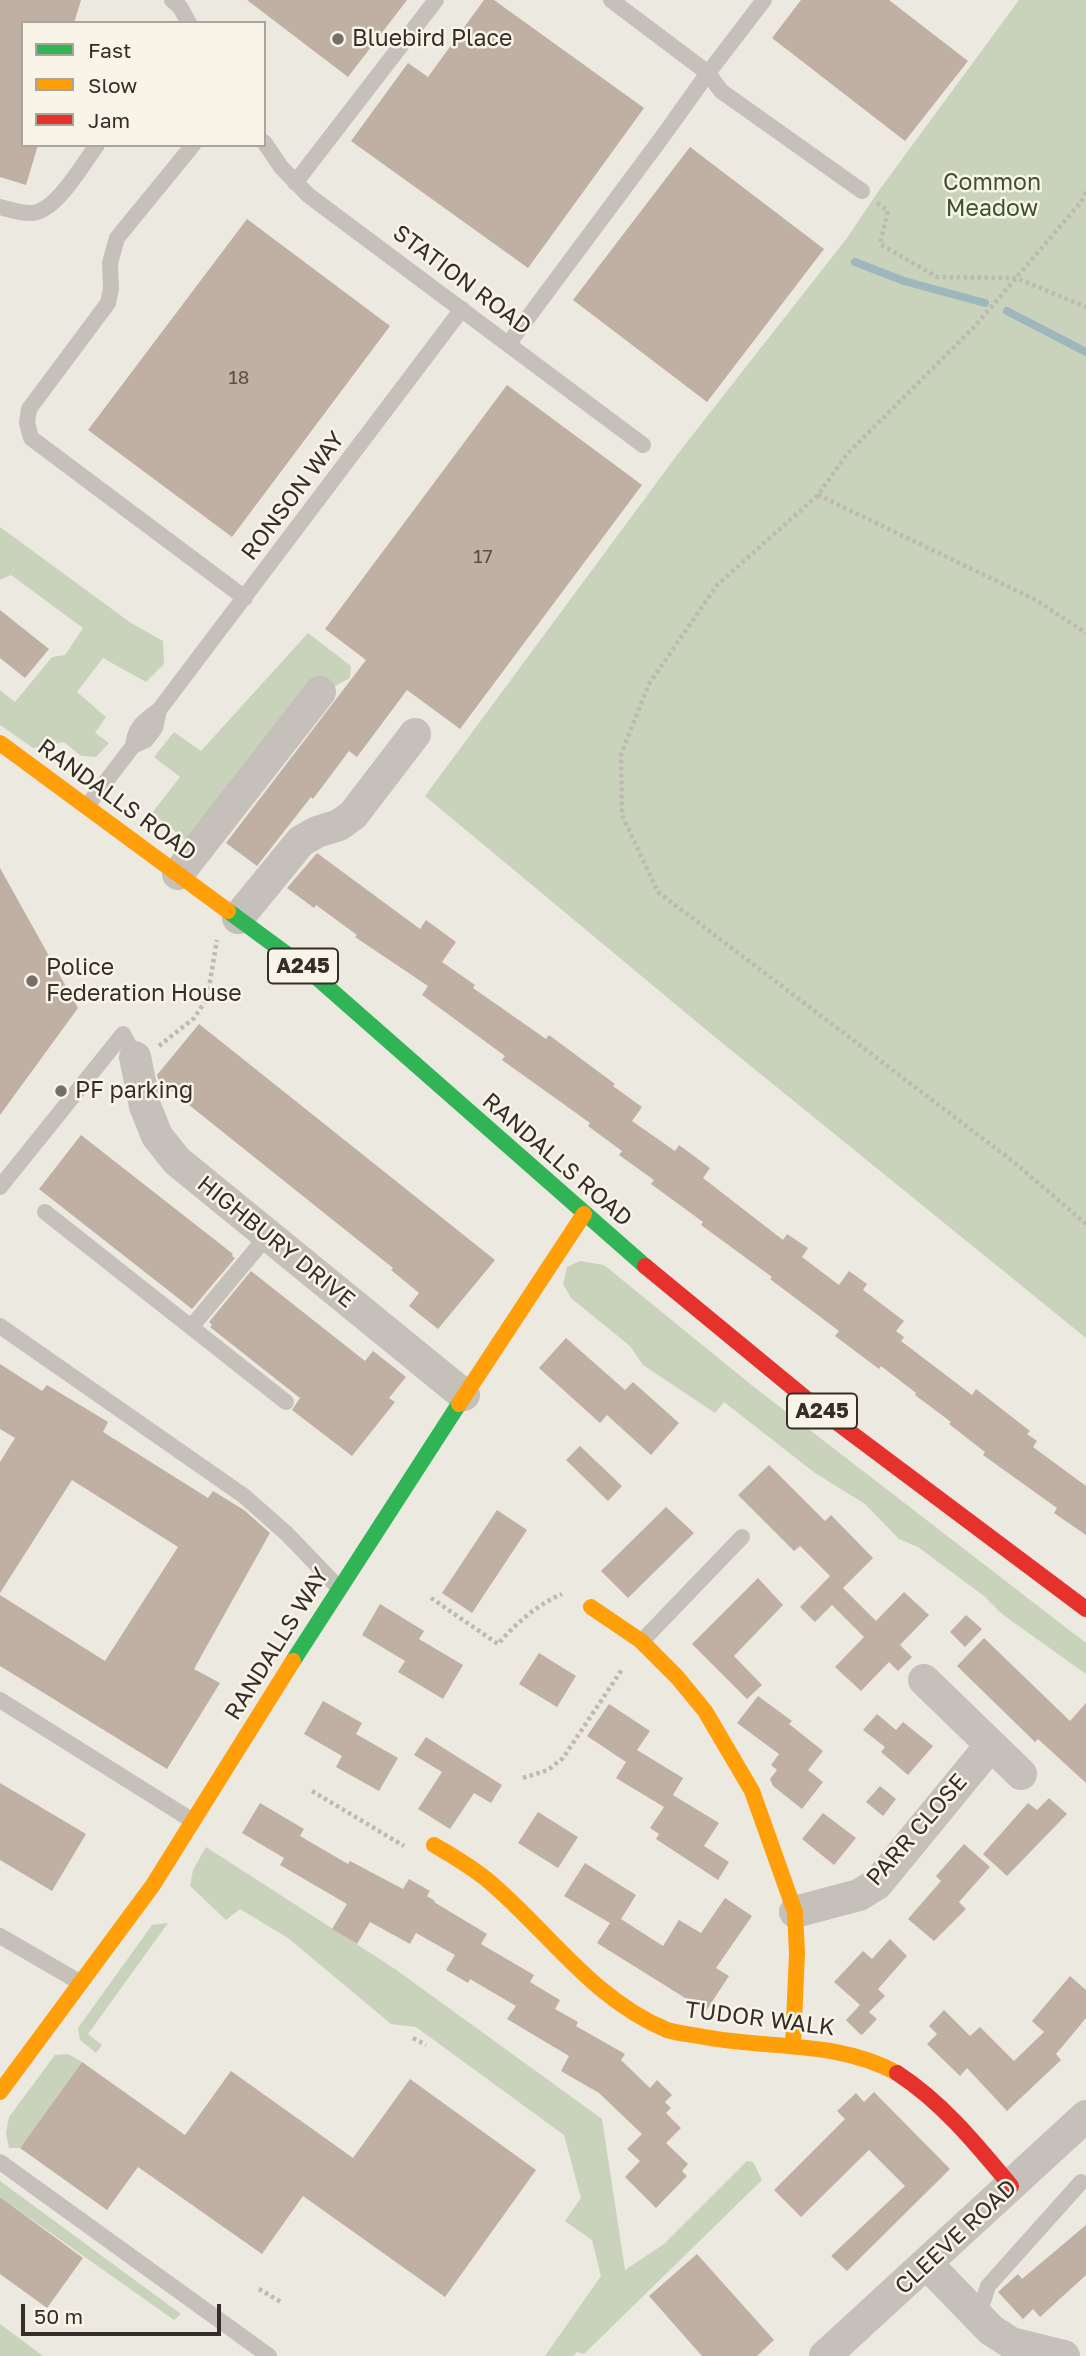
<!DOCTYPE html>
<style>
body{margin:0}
#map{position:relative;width:1086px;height:2356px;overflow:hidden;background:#ece9e1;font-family:"Golos Text",sans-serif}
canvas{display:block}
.legend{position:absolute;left:21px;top:21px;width:245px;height:126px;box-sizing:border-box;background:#f8f4e8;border:2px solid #aaa59b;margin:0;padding:9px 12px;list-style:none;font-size:21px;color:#352e28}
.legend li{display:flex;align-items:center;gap:14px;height:35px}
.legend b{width:35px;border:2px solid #aaa59b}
.scale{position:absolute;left:21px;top:2304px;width:200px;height:32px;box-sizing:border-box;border:4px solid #352e28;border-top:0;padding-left:9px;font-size:21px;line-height:24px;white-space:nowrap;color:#352e28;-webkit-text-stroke:5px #f8f4e8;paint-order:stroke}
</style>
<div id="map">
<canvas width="1086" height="2356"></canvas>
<ul class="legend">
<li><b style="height:9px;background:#30b455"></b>Fast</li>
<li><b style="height:9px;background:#ff9f0a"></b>Slow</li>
<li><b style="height:9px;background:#e5322d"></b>Jam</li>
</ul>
<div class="scale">50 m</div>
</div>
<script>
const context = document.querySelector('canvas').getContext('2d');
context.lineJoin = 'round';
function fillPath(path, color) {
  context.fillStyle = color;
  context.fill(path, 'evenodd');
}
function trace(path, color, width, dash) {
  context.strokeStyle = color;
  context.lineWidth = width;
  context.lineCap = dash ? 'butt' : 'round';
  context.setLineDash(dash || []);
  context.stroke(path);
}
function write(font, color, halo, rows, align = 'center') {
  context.font = font + ' "Golos Text",sans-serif';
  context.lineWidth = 5;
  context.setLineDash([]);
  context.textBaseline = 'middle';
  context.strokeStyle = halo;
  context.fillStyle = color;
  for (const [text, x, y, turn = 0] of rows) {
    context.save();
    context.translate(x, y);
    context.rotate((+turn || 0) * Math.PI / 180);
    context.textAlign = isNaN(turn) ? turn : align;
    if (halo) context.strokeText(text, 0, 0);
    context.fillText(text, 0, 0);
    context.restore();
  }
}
const green = new Path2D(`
 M1019 0H1086V1338L710 1033 425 796 680 451 847 238 880 189Z
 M0 527 131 623 163 641 164 664 146 682 103 658 77 692 106 717 95 733 109 743 96 757 81 756 64 742 33 748 0 725V690L15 702 52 657 65 655 83 628 11 575 0 580Z
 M308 633 351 666 350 678 333 687 186 840 152 813 180 777 154 757 174 732 201 751Z
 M580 1261 604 1265 754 1387 1086 1643V1674L1002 1614 984 1596 918 1547 899 1539 865 1504 815 1473 724 1402 715 1413 643 1365 630 1346 571 1298 563 1284 567 1267Z
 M206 1847 395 1969 602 2119 625 2270 664 2244 747 2161 753 2162 762 2180 584 2354 577 2352 573 2356H545L601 2276 592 2240 565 2221 581 2198 564 2135 416 2027 391 2024 288 1938 240 1909 226 1920 190 1886 193 1870Z
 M168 1923 88 2034 102 2045 96 2053 80 2040 78 2028 152 1925Z
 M68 2054 82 2062 20 2148H9L6 2133 9 2117 55 2055Z
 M0 2181 181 2314 174 2320 0 2197Z
 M0 2324 43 2356H0Z`);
const stream = new Path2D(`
 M855 262 904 281 985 303
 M1007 311 1086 352`);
const building = new Path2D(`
 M0 0H81L74 23H23V145H38L26 185 0 177Z
 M247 0H407L348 77Z
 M484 0H494L644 108 528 268 351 141 408 63 428 77Z
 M801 0H889L968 61 905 141 772 38Z
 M690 147 824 249 707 402 573 300Z
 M247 219 390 326 232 537 88 430Z
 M507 385 642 485 460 729 407 690 357 757 349 751 313 799 311 797 257 866 226 843 366 660 325 629Z
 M0 610 49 649 25 678 0 658Z
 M317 853 420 929 426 920 456 942 442 962 475 985 473 988 546 1039 549 1035 615 1084 613 1086 642 1107 632 1121 675 1151 679 1145 710 1168 703 1178 783 1240 787 1234 808 1248 802 1257 839 1285 849 1271 867 1284 863 1290 904 1321 896 1331 904 1337 901 1341 972 1395 976 1389 1030 1431 1027 1434 1037 1441 1033 1447 1086 1486V1535L1054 1513 1057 1508 983 1455 985 1452 949 1424 951 1422 915 1395 916 1393 881 1366 879 1369 835 1336 839 1331 770 1279 772 1277 701 1225 703 1222 651 1184 654 1180 619 1155 622 1151 588 1126 590 1123 502 1060 505 1056 422 995 428 986 355 937 357 935 316 905 314 908 287 888Z
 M0 868 78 1008 0 1115Z
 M199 1024 495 1260 438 1329 409 1306 419 1293 391 1270 393 1268 159 1081 157 1075Z
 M81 1135 233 1254 232 1256 235 1258 192 1309 39 1189Z
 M251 1271 365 1361 373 1351 406 1377 389 1398 395 1402 352 1456 292 1410 300 1398 210 1327 212 1325 209 1322Z
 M566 1338 625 1390 633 1382 679 1423 651 1455 607 1415 600 1423 539 1368Z
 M0 1364 42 1391 47 1385 108 1422 103 1432 208 1498 213 1491 244 1510 270 1533 194 1669 220 1683 167 1769 0 1666V1595L105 1661 178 1547 72 1480 0 1593V1462L15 1438 0 1429Z
 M580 1446 622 1486 608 1501 566 1460Z
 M769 1465 825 1521 831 1515 873 1558 843 1588 876 1621 904 1592 929 1615 900 1645 912 1657 898 1671 889 1662 861 1691 835 1667 864 1637 832 1605 815 1622 800 1607 830 1576 800 1546 794 1551 738 1495Z
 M666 1507 694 1533 628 1598 601 1571Z
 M497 1510 527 1530 472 1613 442 1593Z
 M758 1578 783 1605 734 1656 762 1685 747 1699 692 1644Z
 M380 1604 424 1631 419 1639 463 1665 443 1699 398 1672 405 1661 362 1635Z
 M966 1615 982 1629 965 1647 950 1632Z
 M984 1638 1070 1721 1086 1703V1783L1038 1739 1035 1742 957 1666Z
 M539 1653 576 1676 557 1707 519 1684Z
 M758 1696 792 1721 789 1724 823 1751 808 1770 823 1782 802 1809 773 1786 770 1779 777 1770 771 1765 779 1754 737 1723Z
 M323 1701 362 1723 356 1734 398 1758 379 1791 336 1767 342 1756 304 1734Z
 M609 1704 650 1731 637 1750 683 1778 673 1795 719 1823 704 1846 729 1862 718 1880 656 1839 659 1834 650 1828 664 1807 616 1778 626 1762 587 1736Z
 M877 1714 896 1730 903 1722 933 1746 908 1775 881 1752 885 1747 863 1730Z
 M426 1737 502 1785 491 1803 474 1793 450 1829 418 1809 442 1772 414 1755Z
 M0 1783 86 1834 52 1891 0 1860Z
 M880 1786 896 1799 883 1816 866 1802Z
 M1049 1798 1067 1814 1007 1876 983 1854 1028 1803 1037 1810Z
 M260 1803 304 1829 300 1836 348 1864 350 1861 403 1889 409 1879 430 1891 427 1896 435 1901 434 1902 487 1934 481 1944 534 1975 530 1982 560 2000 555 2009 578 2022 576 2026 625 2054 621 2060 650 2088 657 2080 672 2095 665 2102 671 2108 666 2113 681 2128 666 2143 688 2164 682 2171 687 2176 656 2208 625 2177 640 2161 627 2149 642 2134 599 2093 561 2071 569 2056 507 2019 516 2006 470 1979 468 1983 446 1970 455 1955 416 1933 410 1944 370 1922 357 1944 332 1929 347 1904 280 1865 284 1858 242 1833Z
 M538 1812 578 1837 558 1868 518 1843Z
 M823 1813 856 1838 834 1865 802 1839Z
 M964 1844 990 1867 959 1902 966 1909 934 1941 908 1919 941 1881 936 1876Z
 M585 1863 636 1895 621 1919 663 1946 679 1920 701 1933 725 1898 752 1916 716 1968 729 1976 706 2011 597 1943 610 1923 564 1896Z
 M890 1939 907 1956 878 1989 885 1996 869 2012 877 2019 862 2035 860 2034 846 2020 860 2005 834 1982 863 1951 872 1959Z
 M1070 1976 1086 1990V2018L1056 2054 1061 2060 1007 2111 967 2068 960 2076 927 2044 937 2034 929 2026 944 2010 970 2036 980 2027 1014 2061 1044 2032 1032 2021Z
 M82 2062 185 2135 231 2071 353 2158 410 2079 536 2170 445 2297 303 2196 262 2254 138 2167 107 2210 20 2148Z
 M874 2092 950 2169 847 2271 831 2256 905 2186 869 2150 801 2217 774 2190 845 2119 837 2111 856 2093 864 2102Z
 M0 2197 83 2258 47 2308 0 2274Z
 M1086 2225V2275L1040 2317 1033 2309 1023 2319 998 2292 1018 2274 1022 2279Z
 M697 2254 774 2340 757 2356H702L649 2296Z`);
const path = new Path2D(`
 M1086 192 1081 202 974 327 847 454 818 495 717 585 649 684 621 754 622 815 658 892 1015 1163 1086 1224
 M877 203 888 211 880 244 937 277 1016 278 1086 307
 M818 495 1036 600 1086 633
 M159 1046 194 1018 207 999 217 940
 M431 1598 498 1644C515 1624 538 1604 562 1594
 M523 1778 548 1770 563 1758 623 1668
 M312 1791 404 1846
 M413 2038 426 2045
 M259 2289 281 2302`);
const lane = new Path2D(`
 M172 0 180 7 189 23
 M611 0 708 73 721 91 862 191
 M264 142 281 167 308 195 643 445
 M193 145 117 238 110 263 111 289 108 303 29 409 27 423 31 438 245 598
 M295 183 436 0
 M0 207C11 210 22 214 33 213 57 210 83 164 97 145
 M509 343 663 136 708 73 764 0
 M133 746C135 726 144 721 159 710L462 309
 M87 806 133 746 146 740 155 728 159 710
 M0 1187 123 1034 135 1057
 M45 1212 286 1402
 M0 1326 244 1496 287 1534 339 1588
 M192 1326 268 1235
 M642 1641 742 1537
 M0 1700 193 1821
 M0 1936 81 1983
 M0 2162 269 2356
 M978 2317 988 2286 1081 2182`);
const street = new Path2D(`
 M178 874 320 692
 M238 918 301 841 317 832 339 825 353 815 415 734
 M135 1057 145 1106 157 1136 177 1161 464 1395
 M924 1680 1021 1774
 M795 1912 859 1895 877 1884 990 1746
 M927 2264 991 2330 1011 2343 1064 2356
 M825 2356 1086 2116`);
const fast = new Path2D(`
 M228 911 307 969 645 1266
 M293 1661 459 1404`);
const slow = new Path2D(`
 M0 743 228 911
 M459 1404 584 1214
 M591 1607 641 1641 677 1677 705 1711 752 1791 795 1912 797 1953 793 2045
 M434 1845C454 1857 474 1868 492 1884 549 1933 594 2000 667 2030 677 2033 688 2034 699 2036 766 2050 835 2039 897 2073
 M0 2092 153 1885 293 1661`);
const jam = new Path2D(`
 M645 1266 815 1406 1086 1609
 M897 2073C943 2103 976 2144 1011 2186`);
const markers = [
 [338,39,7,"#756f69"],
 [32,981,7,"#756f69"],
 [61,1091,7,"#756f69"]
];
const numberNames = [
 ["18",239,378],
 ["17",483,557]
];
const shields = [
 [303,966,70],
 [822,1411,70]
];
const shieldNames = [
 ["A245",303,966],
 ["A245",822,1411]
];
const poiNames = [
 ["Bluebird Place",352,39],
 ["Police",46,968],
 ["Federation House",46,994],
 ["PF parking",75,1091]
];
const parkNames = [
 ["Common",992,183],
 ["Meadow",992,209]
];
const streetNames = [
 ["STATION ROAD",462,280,37],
 ["RONSON WAY",293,496,-53],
 ["RANDALLS ROAD",117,800,36],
 ["RANDALLS ROAD",557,1160,41],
 ["HIGHBURY DRIVE",276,1242,39],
 ["RANDALLS WAY",277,1644,-58],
 ["PARR CLOSE",917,1830,-49],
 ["TUDOR WALK",760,2019,7],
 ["CLEEVE ROAD",956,2237,-43]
];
fillPath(green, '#c9d2bb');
trace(stream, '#9eb7bc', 8);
fillPath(building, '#bfb0a3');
trace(path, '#beb9b2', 4.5, [3.5, 3.5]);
trace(lane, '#c5c0b9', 16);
trace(street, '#c5c0b9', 32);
trace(fast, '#30b455', 16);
trace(slow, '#ff9f0a', 16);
trace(jam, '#e5322d', 16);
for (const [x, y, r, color] of markers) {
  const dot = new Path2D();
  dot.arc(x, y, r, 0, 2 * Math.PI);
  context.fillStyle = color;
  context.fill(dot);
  trace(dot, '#f8f4e8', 2.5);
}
write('19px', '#584e47', null, numberNames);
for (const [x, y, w] of shields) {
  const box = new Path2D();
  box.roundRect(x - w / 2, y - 17.5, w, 35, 5);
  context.fillStyle = '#f8f4e8';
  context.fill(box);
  trace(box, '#352e28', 2);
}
write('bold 21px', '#352e28', null, shieldNames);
write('23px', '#352e28', '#f8f4e8', poiNames, 'left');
write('23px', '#3e522d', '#f8f4e8', parkNames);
write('23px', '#352e28', '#f8f4e8', streetNames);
</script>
